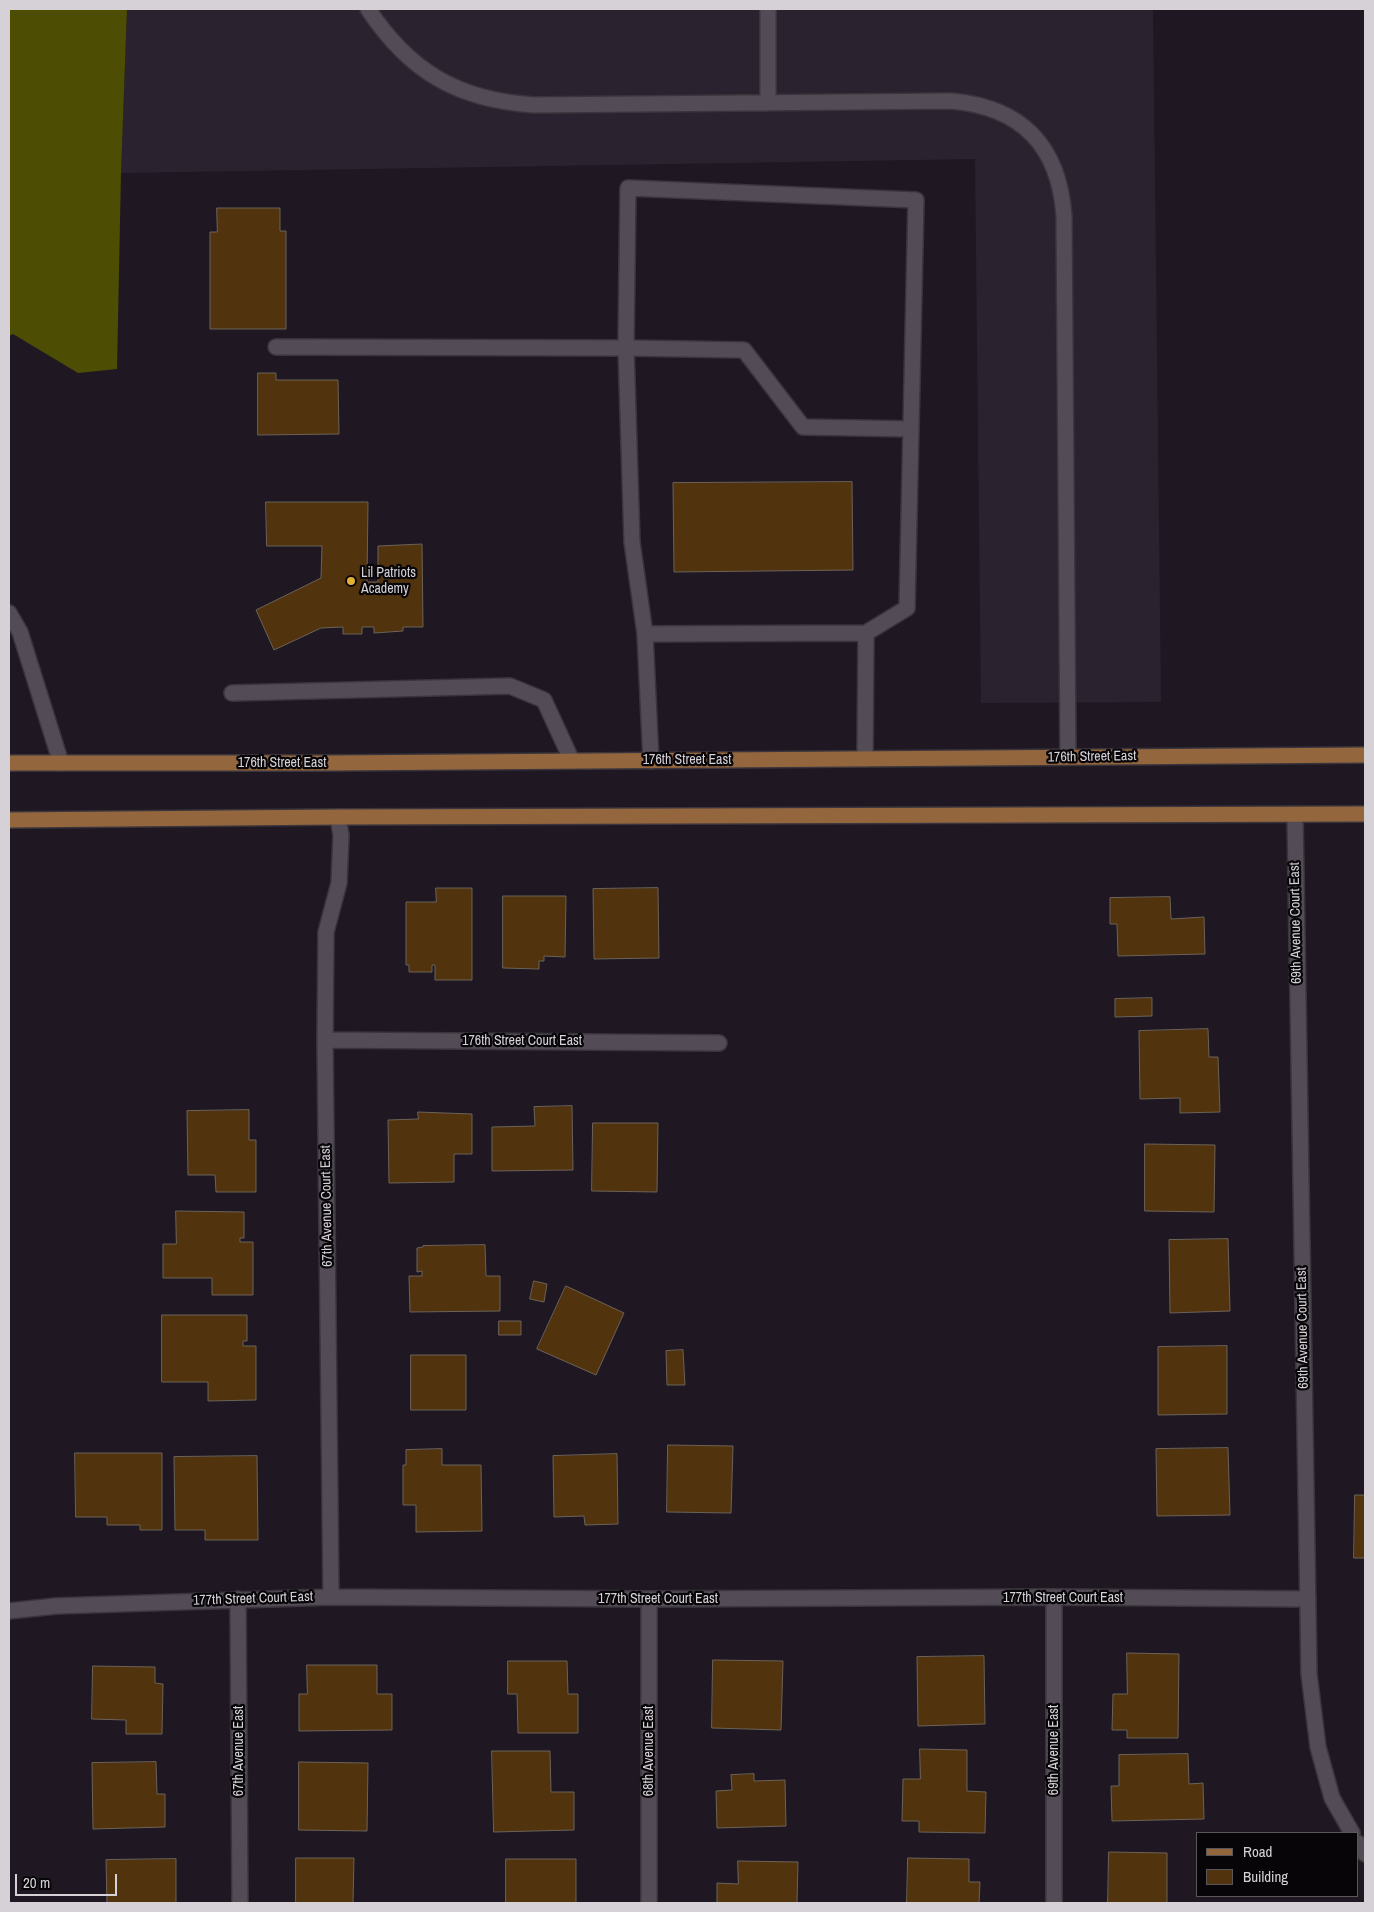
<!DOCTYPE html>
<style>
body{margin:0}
#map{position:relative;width:1374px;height:1912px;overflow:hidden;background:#1f1822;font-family:"Archivo Narrow",sans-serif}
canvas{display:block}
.frame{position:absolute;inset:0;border:10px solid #d5d1d7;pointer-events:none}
.legend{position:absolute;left:1196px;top:1832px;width:162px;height:65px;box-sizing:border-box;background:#070508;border:1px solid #59575b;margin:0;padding:6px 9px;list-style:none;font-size:15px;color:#d5d1d7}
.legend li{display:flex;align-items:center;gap:10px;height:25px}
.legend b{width:25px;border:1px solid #59575b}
.scale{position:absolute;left:15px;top:1874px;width:102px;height:22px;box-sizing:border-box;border:2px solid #d5d1d7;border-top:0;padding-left:6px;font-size:15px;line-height:18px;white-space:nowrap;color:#d5d1d7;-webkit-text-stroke:4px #070508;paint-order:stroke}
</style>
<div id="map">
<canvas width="1374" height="1912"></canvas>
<div class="frame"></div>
<ul class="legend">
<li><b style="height:6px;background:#94663d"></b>Road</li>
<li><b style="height:14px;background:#51340e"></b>Building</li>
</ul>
<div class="scale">20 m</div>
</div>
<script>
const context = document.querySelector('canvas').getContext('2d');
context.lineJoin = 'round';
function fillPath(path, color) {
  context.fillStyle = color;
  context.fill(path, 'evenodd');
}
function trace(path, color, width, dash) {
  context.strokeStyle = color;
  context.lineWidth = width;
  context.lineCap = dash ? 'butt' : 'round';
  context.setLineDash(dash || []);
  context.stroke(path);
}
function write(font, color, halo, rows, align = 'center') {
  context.font = font + ' "Archivo Narrow",sans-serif';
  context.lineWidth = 4.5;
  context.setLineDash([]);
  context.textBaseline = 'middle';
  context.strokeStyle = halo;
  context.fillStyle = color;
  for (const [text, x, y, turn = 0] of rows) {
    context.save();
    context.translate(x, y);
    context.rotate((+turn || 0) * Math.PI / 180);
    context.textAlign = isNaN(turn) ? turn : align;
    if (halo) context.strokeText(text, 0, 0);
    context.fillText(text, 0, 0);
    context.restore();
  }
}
const built = new Path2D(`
 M127 9H1153L1161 702 981 703 975 159 121 173Z`);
const forest = new Path2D(`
 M9 9H127L121 173 117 369 78 373 13 334 9 336Z`);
const building = new Path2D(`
 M217 208H280V231H286V329H210V232H217Z
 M258 373H276V380H338L339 434 258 435Z
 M852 482 853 570 674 572 673 483Z
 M266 502H368L367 582H378V546L422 544 423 627H403V631L374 633V627H362V634H343V627L321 628 274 650 256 610 321 578 322 546H267Z
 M436 888H472V980H435V965H432V972H409V965H406V902H436Z
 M658 888 659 958 594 959 593 889Z
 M503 896H566L565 957 544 956V961H539V969L503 968Z
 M1170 897 1171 919 1204 917 1205 954 1118 956 1117 924H1110V898Z
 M1152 998V1016L1115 1017V999Z
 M1208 1029 1209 1057H1218L1220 1112 1180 1113V1098L1140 1099 1139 1031Z
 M572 1106 573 1170 492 1171V1127L535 1126 534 1107Z
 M249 1110V1140H256V1192H216L215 1175H188L187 1111Z
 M418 1112 472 1114V1154H454V1182L389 1183 388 1120 418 1119Z
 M593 1123H658L657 1192 592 1191Z
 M1145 1144 1215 1145 1214 1212 1145 1211Z
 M176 1211 244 1212V1238H240V1242H253V1295H212V1278H163V1244H176Z
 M1228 1239 1230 1311 1170 1313 1169 1240Z
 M485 1245 486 1276H500V1311L410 1312 409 1276H422V1271L417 1272V1248L423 1247V1246Z
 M534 1281 547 1284 544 1302 530 1299Z
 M566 1286 624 1313 596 1375 537 1349Z
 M162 1315H247V1341H243V1346H256V1400L208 1401V1382H162Z
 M499 1321H521V1335H499Z
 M1227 1346V1414L1158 1415V1347Z
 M683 1350 685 1385H667L666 1351Z
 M411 1355H466V1410H411Z
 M668 1445 733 1446 731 1513 667 1512Z
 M1228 1448 1230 1515 1157 1516 1156 1449Z
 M442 1449V1465H481L482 1531 416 1532V1505H403V1465H406V1450Z
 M75 1453H162V1530H140V1525H107V1517H76Z
 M617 1454 618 1524 585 1525 584 1516 554 1517 553 1456Z
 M257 1456 258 1540H205V1530H175L174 1457Z
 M1355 1495H1365V1558H1354Z
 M1127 1653 1179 1654 1178 1738H1127V1730H1112L1113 1694H1127Z
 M984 1656 985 1724 918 1726 917 1657Z
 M713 1660 783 1661 781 1730 712 1728Z
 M508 1661H567L568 1694H578V1733H518L517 1694H508Z
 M307 1665H377V1694H392V1730L299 1731V1694H307Z
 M93 1666 155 1667V1683L163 1684 162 1734H126V1720L92 1719Z
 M920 1749 967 1750V1791L986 1792 985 1833 919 1832V1821H902L903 1779H920Z
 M492 1751H550L551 1792H574V1830L494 1832Z
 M1188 1754 1189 1784 1203 1783 1204 1819 1112 1821 1111 1786H1119V1755Z
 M156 1762 157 1794H165V1827L93 1829 92 1763Z
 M299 1762 368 1763 367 1831 299 1830Z
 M754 1774V1781L785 1780 786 1826 717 1828 716 1791 732 1790 731 1775Z
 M1109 1852 1167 1853V1903H1108Z
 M296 1858H354L353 1903H296Z
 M908 1858 969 1859V1882H980L979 1903H907Z
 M176 1859V1903H107L106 1860Z
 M506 1859H576V1903H506Z
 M738 1861 798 1862 797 1903H717V1883L738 1884Z`);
const service = new Path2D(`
 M368 9C410 72 458 100 534 105L951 101C1022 107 1059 146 1064 216L1068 757
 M768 9V103
 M276 347 626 348 632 542 645 634
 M9 613 20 632 61 763
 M866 633 907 608 916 200 628 188 626 348 744 350 803 427 911 429
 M232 693 510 686 544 700 572 761
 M651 761 645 634 866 633 865 759`);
const minor = new Path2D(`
 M1295 815 1309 1674 1318 1747 1332 1798 1352 1833
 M325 1040 719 1043
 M331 1597 325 1040 326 932 339 883 341 835 338 817
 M1054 1597V1903
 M238 1599 240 1903
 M649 1599V1903
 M9 1611 56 1606 331 1597 649 1599 1054 1597 1308 1599
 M1358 1843 1365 1854`);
const primary = new Path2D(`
 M9 763H331L1365 755
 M9 820 338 817 1365 814`);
const markers = [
 [351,581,5,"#e0b034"]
];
const poiNames = [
 ["Lil Patriots",361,573],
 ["Academy",361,589]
];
const streetNames = [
 ["176th Street East",1092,757,-1],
 ["176th Street East",687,760],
 ["176th Street East",282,763],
 ["69th Avenue Court East",1296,923,-91],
 ["176th Street Court East",522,1041],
 ["67th Avenue Court East",327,1206,-91],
 ["69th Avenue Court East",1303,1328,-91],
 ["177th Street Court East",1063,1598],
 ["177th Street Court East",253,1599,-2],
 ["177th Street Court East",658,1599],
 ["69th Avenue East",1054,1750,-90],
 ["67th Avenue East",239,1751,-90],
 ["68th Avenue East",649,1751,-90]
];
fillPath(built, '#2b222f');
fillPath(forest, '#4d4e03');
fillPath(building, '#51340e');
trace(building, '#6c6258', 1);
trace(service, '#3a353c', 18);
trace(minor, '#3a353c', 18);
trace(primary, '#3a353c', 18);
trace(service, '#534c57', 15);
trace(minor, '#534c57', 15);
trace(primary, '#94663d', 15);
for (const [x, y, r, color] of markers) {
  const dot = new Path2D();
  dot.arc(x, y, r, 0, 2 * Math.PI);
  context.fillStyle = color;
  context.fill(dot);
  trace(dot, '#070508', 2);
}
write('14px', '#d5d1d7', '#070508', poiNames, 'left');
write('14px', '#d5d1d7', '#070508', streetNames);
</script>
